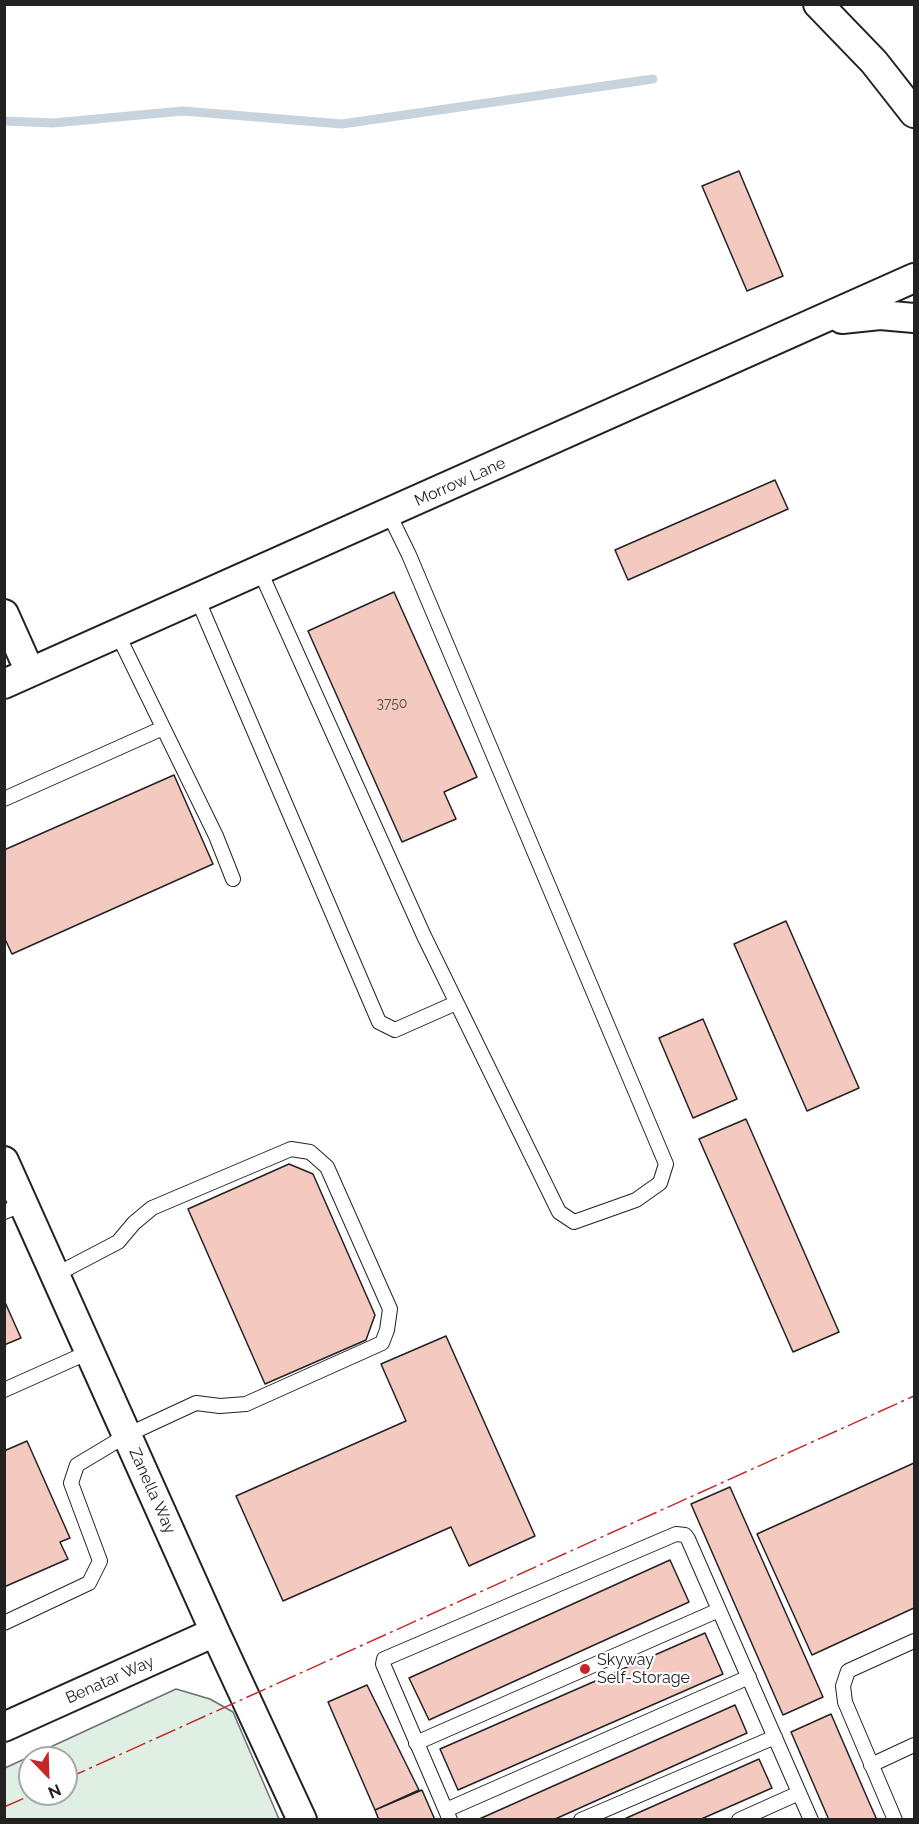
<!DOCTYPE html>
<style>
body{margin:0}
#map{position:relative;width:919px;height:1824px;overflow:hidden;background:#fff;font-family:Raleway,sans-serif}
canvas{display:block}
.frame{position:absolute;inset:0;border:6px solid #222;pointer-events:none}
.north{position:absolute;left:18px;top:1746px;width:60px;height:60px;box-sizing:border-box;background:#fff;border:2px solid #a7a7a7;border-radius:50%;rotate:157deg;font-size:16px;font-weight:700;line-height:24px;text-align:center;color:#222}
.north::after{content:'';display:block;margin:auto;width:21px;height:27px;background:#c62828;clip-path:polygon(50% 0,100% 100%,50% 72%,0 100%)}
</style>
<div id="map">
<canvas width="919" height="1824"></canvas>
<div class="frame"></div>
<div class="north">N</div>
</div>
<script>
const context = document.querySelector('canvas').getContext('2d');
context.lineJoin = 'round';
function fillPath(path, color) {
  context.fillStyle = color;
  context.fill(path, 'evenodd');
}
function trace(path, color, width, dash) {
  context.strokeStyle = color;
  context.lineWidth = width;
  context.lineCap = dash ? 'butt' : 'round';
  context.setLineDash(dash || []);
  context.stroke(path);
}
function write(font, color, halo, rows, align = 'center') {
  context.font = font + ' Raleway,sans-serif';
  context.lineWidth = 4.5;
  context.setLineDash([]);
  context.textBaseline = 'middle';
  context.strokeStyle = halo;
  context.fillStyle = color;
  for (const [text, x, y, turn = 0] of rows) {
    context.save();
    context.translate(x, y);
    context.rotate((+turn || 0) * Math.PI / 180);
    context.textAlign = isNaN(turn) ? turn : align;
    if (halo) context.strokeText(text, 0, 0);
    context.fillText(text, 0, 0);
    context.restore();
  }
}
const green = new Path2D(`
 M176 1689 210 1699 233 1712 279 1819H5V1768ZM30 1758H66V1794H30Z`);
const stream = new Path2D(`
 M4 121 53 123 183 111 342 124 653 79`);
const building = new Path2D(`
 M739 171 783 276 747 291 702 186Z
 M775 480 788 509 628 580 615 550Z
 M394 592 477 777 444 792 456 819 402 842 308 631Z
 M174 775 213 864 12 954 4 937V850Z
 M786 921 859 1088 807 1111 734 944Z
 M703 1019 737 1099 693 1118 659 1038Z
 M746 1119 839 1332 793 1352 699 1139Z
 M289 1164 313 1174 375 1315 366 1340 265 1384 188 1209Z
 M4 1300 21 1338 4 1345Z
 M446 1336 535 1536 469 1566 451 1527 283 1601 236 1496 406 1421 381 1364Z
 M27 1441 70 1538 60 1542 68 1559 4 1587V1451Z
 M914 1463V1608L812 1655 757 1534Z
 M730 1487 823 1697 783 1715 691 1504Z
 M670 1560 689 1602 429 1720 409 1678Z
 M705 1633 723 1674 458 1790 440 1749Z
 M367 1685 419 1790 375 1810 328 1702Z
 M735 1705 747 1733 553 1820H477Z
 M831 1714 869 1802 877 1820H829L791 1732Z
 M759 1759 772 1788 699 1820H622Z
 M422 1790 435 1820H379L375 1810Z`);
const lane = new Path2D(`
 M260 571 424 936 559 1212 574 1222 636 1200 660 1183 666 1164 409 555 389 514
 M197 598 379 1022 395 1030 456 1003
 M117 633 216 836 233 879
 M4 799 163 728
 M4 1212 24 1204
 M4 1390 89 1352
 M4 1623 89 1583 100 1561 71 1483 77 1465 127 1435 196 1403 220 1406 246 1404 382 1343 387 1330 390 1309 327 1167 310 1152 291 1149 152 1208 134 1223 118 1242 55 1275
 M416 1743 719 1610
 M871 1765 914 1745
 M446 1810 749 1677
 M450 1820 383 1664 384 1659 676 1534 685 1535 688 1539 811 1820
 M581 1820 775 1737
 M739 1820 799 1793
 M895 1820 845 1702 843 1686 848 1671 914 1641`);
const street = new Path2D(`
 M818 4 874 62 914 113
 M842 319 880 315 914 318
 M4 614 30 672
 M4 684 914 278
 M4 1161 215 1632 302 1820
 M4 1727 215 1632`);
const power = new Path2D(`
 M66 1779 914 1396
 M4 1807 34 1794`);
const markers = [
 [585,1669,6,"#c62828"]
];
const numberNames = [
 ["3750",392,704]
];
const streetNames = [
 ["Morrow Lane",460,482,-24],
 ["Zanella Way",152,1491,66],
 ["Benatar Way",110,1680,-24]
];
const poiNames = [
 ["Skyway",597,1660],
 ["Self-Storage",597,1678]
];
fillPath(green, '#e0efe3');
trace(green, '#6f6f6f', 1.5);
trace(stream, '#c7d3dd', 9);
fillPath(building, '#f3c9c0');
trace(building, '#222', 1.5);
trace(lane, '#222', 16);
trace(street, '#222', 32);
trace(lane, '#fff', 14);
trace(street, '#fff', 28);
trace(power, '#c62828', 1.5, [21, 4.5, 3, 4.5]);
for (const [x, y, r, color] of markers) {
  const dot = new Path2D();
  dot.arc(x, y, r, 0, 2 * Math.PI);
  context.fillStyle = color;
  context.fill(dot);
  trace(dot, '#fff', 2);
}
write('14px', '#564c4a', null, numberNames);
write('16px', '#222', '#fff', streetNames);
write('16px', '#222', '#fff', poiNames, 'left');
</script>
